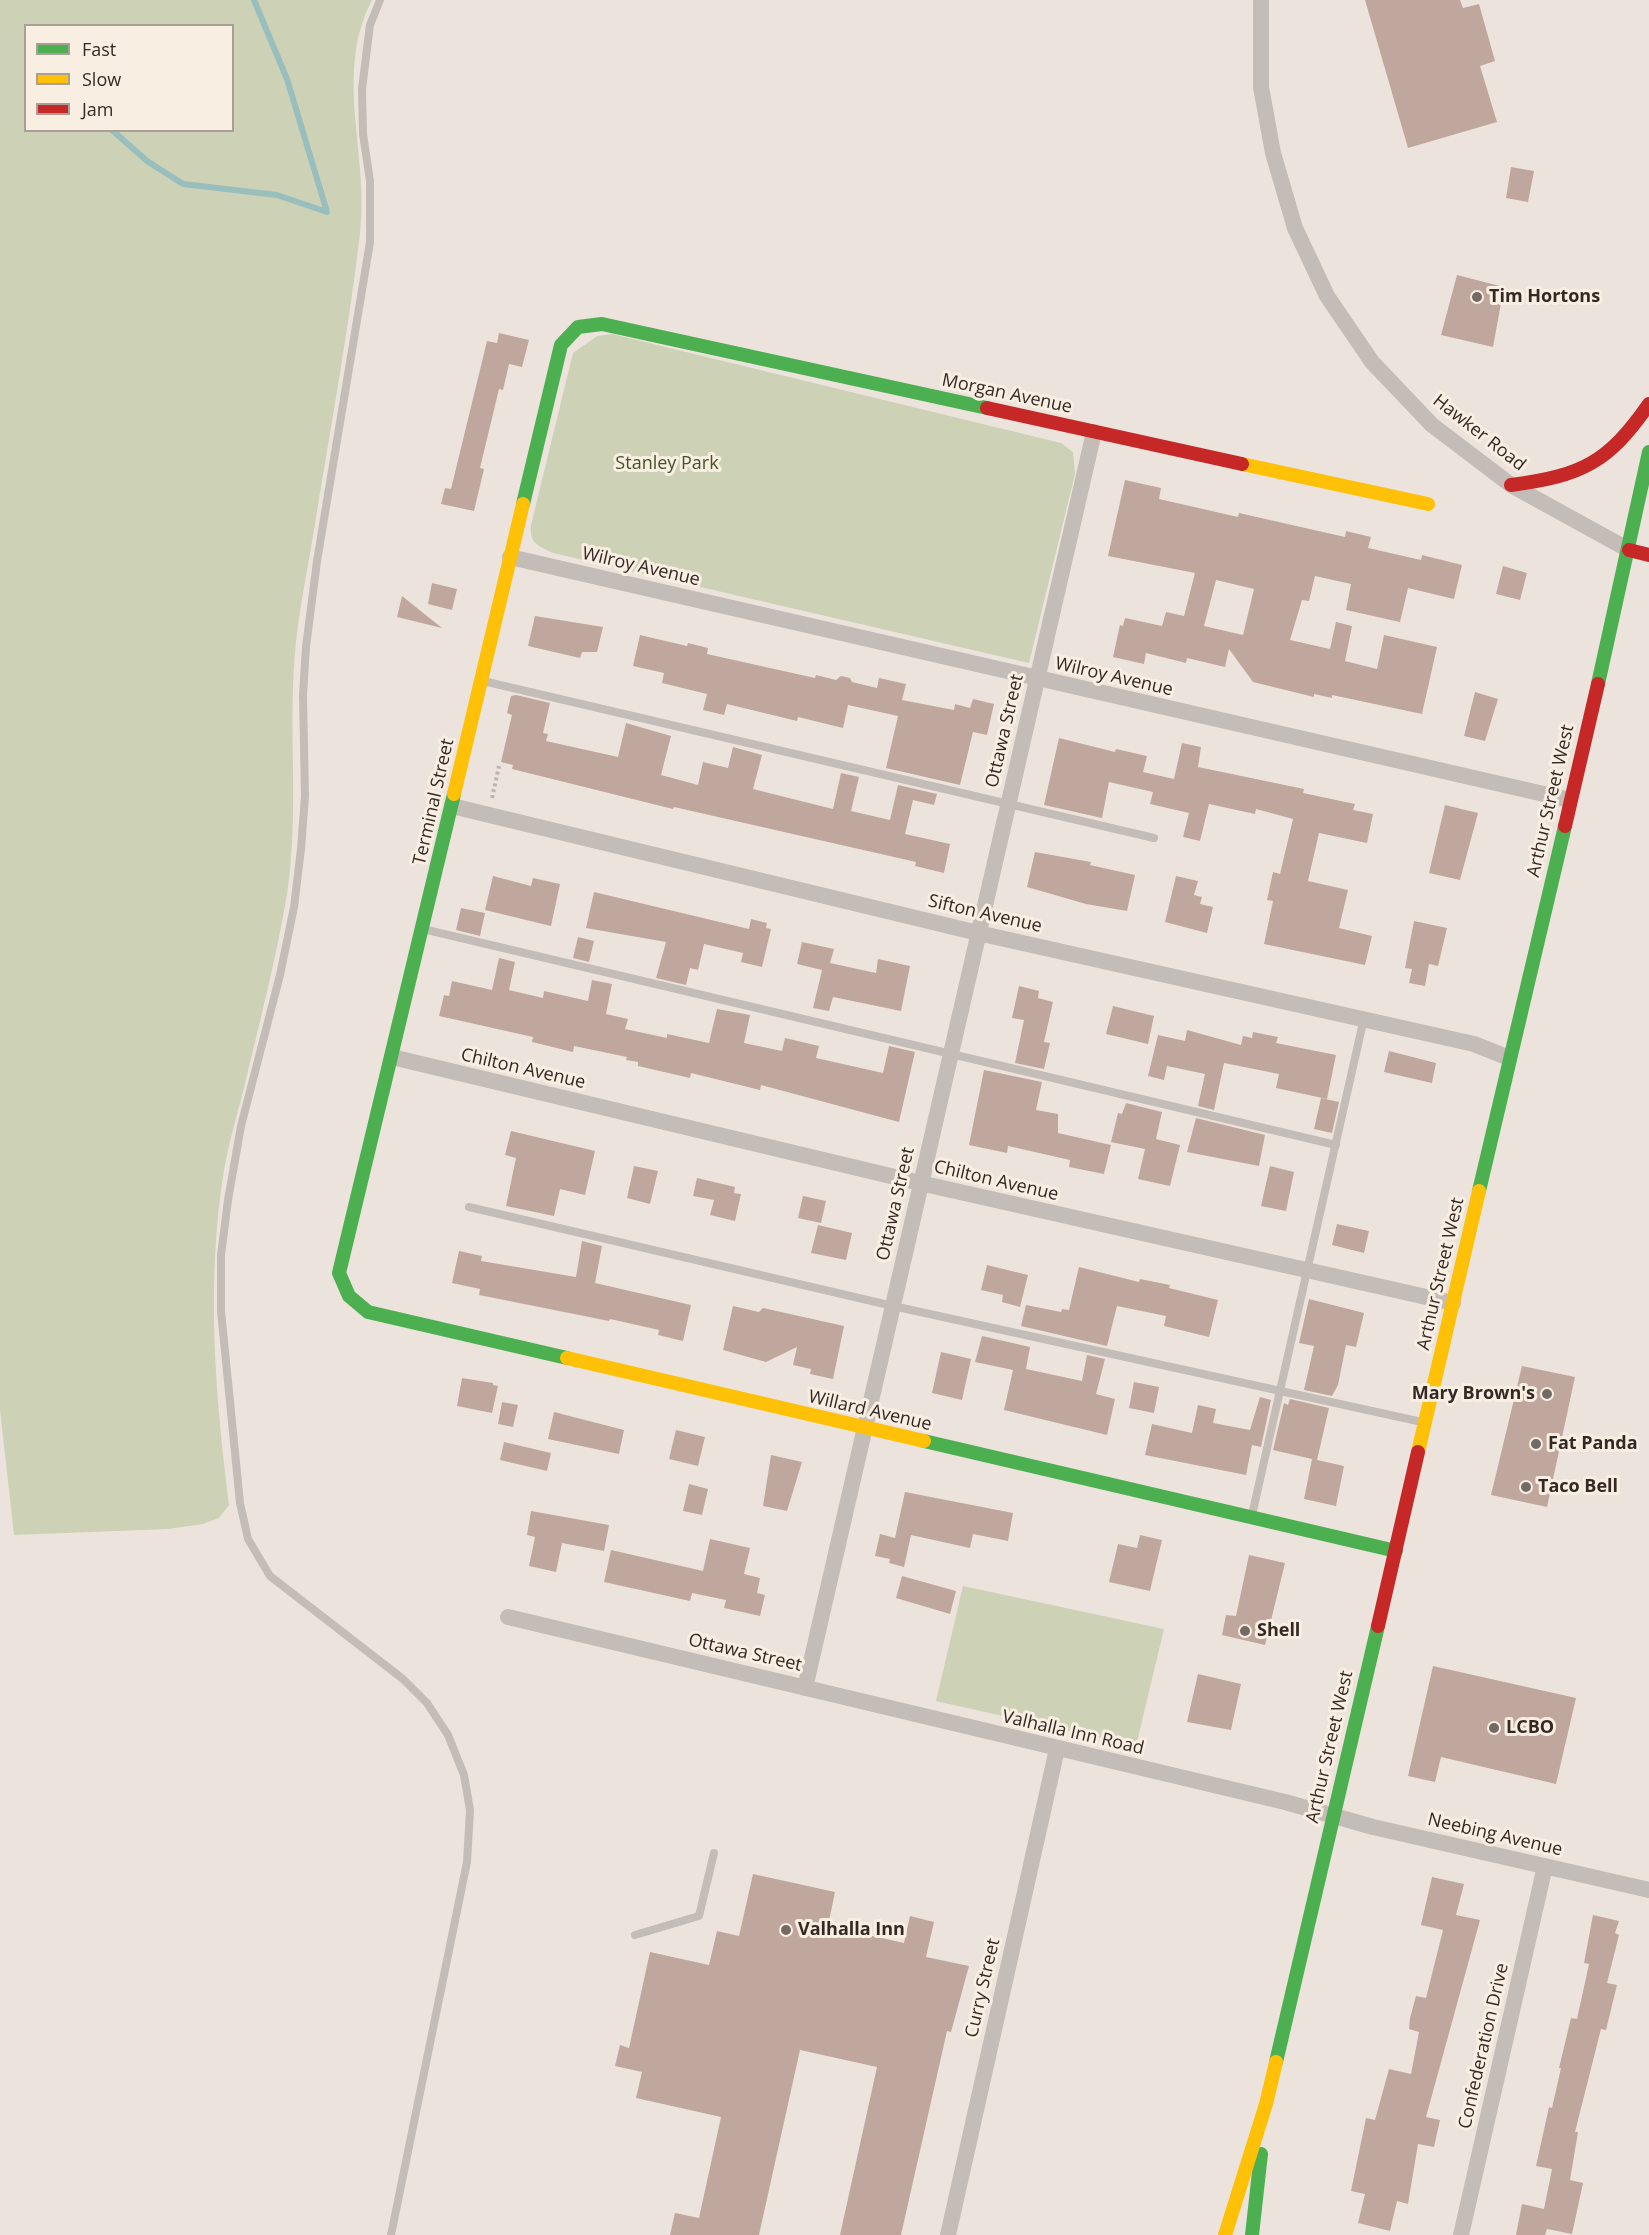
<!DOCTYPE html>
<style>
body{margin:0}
#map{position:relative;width:1649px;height:2235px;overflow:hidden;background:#ece4dc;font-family:"Open Sans",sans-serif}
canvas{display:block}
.legend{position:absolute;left:24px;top:24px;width:210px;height:108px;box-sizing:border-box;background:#f9eee2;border:2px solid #aa9f96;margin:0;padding:8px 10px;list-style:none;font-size:18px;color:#342925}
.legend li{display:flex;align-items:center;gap:12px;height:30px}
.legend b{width:30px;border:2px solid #aa9f96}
</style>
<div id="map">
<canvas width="1649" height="2235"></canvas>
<ul class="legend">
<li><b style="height:8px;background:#4caf50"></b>Fast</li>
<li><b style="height:8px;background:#ffc107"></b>Slow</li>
<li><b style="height:8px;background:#c62828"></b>Jam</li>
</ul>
</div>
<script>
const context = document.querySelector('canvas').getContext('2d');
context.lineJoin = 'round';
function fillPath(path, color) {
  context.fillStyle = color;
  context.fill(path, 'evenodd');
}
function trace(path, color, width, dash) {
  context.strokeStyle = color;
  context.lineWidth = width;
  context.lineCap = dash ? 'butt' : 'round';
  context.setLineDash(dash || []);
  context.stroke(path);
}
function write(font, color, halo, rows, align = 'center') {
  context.font = font + ' "Open Sans",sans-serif';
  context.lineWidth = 6;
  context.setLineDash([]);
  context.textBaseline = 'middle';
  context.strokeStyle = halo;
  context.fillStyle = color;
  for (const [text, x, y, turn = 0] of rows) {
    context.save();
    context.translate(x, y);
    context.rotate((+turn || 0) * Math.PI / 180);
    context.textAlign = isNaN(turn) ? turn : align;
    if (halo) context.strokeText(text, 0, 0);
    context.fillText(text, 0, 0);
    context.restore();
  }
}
const green = new Path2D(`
 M0 0H372C333 75 370 155 360 234 348 335 329 436 313 536 307 571 300 607 296 642 287 726 300 810 287 894 276 960 259 1024 244 1088 237 1115 229 1143 224 1170 206 1283 215 1393 229 1505L219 1518 203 1524 168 1529 14 1535 0 1410ZM26 26H232V130H26Z
 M612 334 1061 443 1073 452 1075 474 1029 663 553 553C538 546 529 543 531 525L573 353 597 336Z
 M963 1586 1164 1629 1136 1746 936 1701Z`);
const stream = new Path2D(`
 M254 0 287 79 327 212
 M112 130 147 161 183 184 277 195 327 212`);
const building = new Path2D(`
 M1365 0H1460L1463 8 1479 4 1495 61 1480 66 1497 122 1408 148Z
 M1511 167 1534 171 1528 202 1506 198Z
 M1457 275 1504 287 1493 347 1441 335Z
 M499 333 529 340 522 367 509 364 503 390 499 389 480 468 484 469 474 511 441 504 445 488 451 489 487 341 497 343Z
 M1125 480 1161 488 1159 499 1238 517 1239 513 1345 537 1346 531 1371 537 1368 548 1421 560 1422 555 1462 565 1454 599 1408 588 1400 622 1346 610 1351 584 1315 576 1309 601 1302 600 1290 640 1330 649 1336 622 1352 626 1345 661 1377 669 1384 635 1437 647 1422 714 1332 695V698L1314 694V697L1253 682 1229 649 1225 667 1187 658 1186 663 1146 653 1144 664 1113 657 1120 625 1123 626 1125 618 1162 626 1166 612 1184 616 1195 573 1108 556ZM1216 580 1254 589 1243 635 1204 626Z
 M1503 566 1527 573 1520 600 1496 594Z
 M432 583 457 589 452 610 428 604Z
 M402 596 442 628 397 617Z
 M535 616 603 627 597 652H582L580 658 528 646Z
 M640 635 687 646 688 643 708 648 707 654 815 678 816 675 836 680 841 676 850 678 852 682 877 688 879 678 906 684 902 700 954 710 955 704 970 708 973 699 994 704 987 735 973 732 960 785 886 768 898 716 848 705 843 728 798 717 797 721 727 704 724 715 703 710 707 694 662 683 664 673 633 666Z
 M1475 692 1498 699 1485 741 1464 736Z
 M516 695 550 703 543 733 548 734 546 741 618 757 626 723 671 736 661 775 698 785 703 762 728 768 733 747 762 755 753 789 833 809 841 773 859 777 851 811 890 820 898 785 937 794 934 805 913 800 905 834 950 844 944 873 915 866 916 862 674 807 673 809 512 769 513 765 501 762 512 715 507 713 511 696Z
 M1059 738 1115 752 1116 749 1147 756 1143 772 1174 779 1182 743 1201 747 1198 767 1304 789 1303 793 1355 804 1353 810 1373 814 1367 843 1319 833 1308 881 1348 890 1339 928 1372 936 1365 965 1264 944 1273 901 1267 900 1273 872 1280 874 1293 819 1256 809 1255 814 1209 804 1200 841 1183 837 1189 813 1150 804 1153 792 1109 782 1102 818 1044 805Z
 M1445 805 1478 813 1460 880 1429 873Z
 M1035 852 1091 862 1090 865 1135 875 1127 911 1086 904 1027 887Z
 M493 876 531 886 533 878 560 884 551 926 485 910Z
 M1176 876 1198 881 1194 895 1202 897 1200 904 1213 907 1207 933 1165 922Z
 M594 892 749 929 751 919 767 923 766 928 771 929 762 967 741 962 743 953 704 944 698 970 690 968 686 985 656 978 666 942 586 928Z
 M461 908 485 913 480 936 456 930Z
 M1414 921 1447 928 1438 966 1429 964 1425 986 1409 983 1412 969 1405 968Z
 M578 937 594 941 589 962 573 958Z
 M802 942 834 949 830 963 876 973 878 959 910 966 901 1011 833 997 829 1011 813 1008 822 970 797 964Z
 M499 958 515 962 509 990 543 998 544 991 588 1001 592 980 612 984 606 1014 628 1019 625 1029 667 1038V1034L709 1043 717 1009 750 1015 744 1043 782 1051 785 1038 819 1046 816 1058 883 1073 889 1046 915 1052 899 1122 761 1085 760 1090 691 1073 690 1078 638 1066V1062L626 1060 627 1057 574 1046 573 1052 532 1042 533 1037 439 1016 444 995 449 996 452 981 492 990Z
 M1019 986 1039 991 1038 998 1053 1002 1044 1042 1050 1043 1044 1069 1015 1063 1024 1020 1012 1018Z
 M1113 1006 1154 1016 1148 1044 1106 1034Z
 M1187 1030 1241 1045 1243 1036 1252 1038 1253 1032 1278 1037 1276 1043 1336 1055 1327 1099 1276 1088 1279 1074 1224 1063 1214 1110 1198 1106 1205 1074 1167 1066 1164 1080 1148 1076 1158 1035 1185 1041Z
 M1389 1051 1436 1063 1432 1083 1384 1072Z
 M984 1070 1042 1082 1036 1110 1058 1114V1133L1111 1145 1104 1174 1069 1167 1070 1160 1008 1146 1007 1153 969 1145Z
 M1321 1098 1339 1102 1332 1133 1314 1129Z
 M1126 1103 1162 1112 1156 1139 1180 1145 1170 1186 1138 1179 1145 1149 1111 1142 1118 1113 1122 1114Z
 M1196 1118 1265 1135 1259 1166 1187 1152Z
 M511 1131 595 1151 585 1195 560 1189 554 1216 506 1206 516 1158 505 1155Z
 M634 1166 658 1171 650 1204 627 1198Z
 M1270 1166 1294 1172 1286 1211 1261 1206Z
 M697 1178 735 1187 734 1193 741 1194 735 1221 710 1215 714 1200 693 1196Z
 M803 1196 826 1201 821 1223 798 1218Z
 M1337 1224 1369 1231 1364 1253 1332 1245Z
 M818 1225 852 1233 846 1260 811 1253Z
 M582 1241 602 1246 595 1283 691 1305 683 1341 658 1335 659 1330 610 1319 609 1321 479 1295 480 1289 452 1283 459 1251 482 1256 481 1261 576 1277Z
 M987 1265 1028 1275 1020 1307 1002 1302 1003 1295 981 1290Z
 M1079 1267 1139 1282 1140 1279 1170 1285 1169 1288 1218 1300 1209 1337 1164 1326 1166 1316 1117 1306 1107 1346 1021 1326 1026 1305 1061 1312 1062 1309 1069 1310Z
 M1309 1299 1364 1313 1356 1347 1346 1345 1338 1385 1332 1396 1304 1390 1314 1346 1299 1343Z
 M733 1306 759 1312 763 1308 844 1326 833 1379 810 1374 811 1369 793 1365 797 1347 766 1362 723 1350Z
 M982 1336 1030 1347 1026 1369 1082 1381 1087 1355 1105 1359 1096 1394 1115 1399 1107 1435 1004 1410 1013 1370 975 1362Z
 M941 1352 971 1359 962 1400 932 1393Z
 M1522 1366 1575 1377 1547 1507 1491 1495Z
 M462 1378 493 1383V1385L498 1386 492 1413 457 1406Z
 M1134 1382 1159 1387 1154 1413 1129 1408Z
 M1260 1397 1271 1400 1261 1447 1252 1445 1246 1475 1145 1455 1152 1424 1192 1433 1198 1405 1216 1409 1213 1423 1250 1430Z
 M1290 1399 1329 1408 1317 1460 1344 1466 1336 1506 1304 1499 1312 1459 1273 1450 1284 1403 1288 1405Z
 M502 1402 518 1405 513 1427 498 1424Z
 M554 1412 624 1430 619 1454 548 1439Z
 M676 1430 705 1437 698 1466 669 1459Z
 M504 1442 551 1453 547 1471 500 1460Z
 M771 1455 802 1462 787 1511 763 1506Z
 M689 1484 708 1489 702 1515 683 1511Z
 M905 1492 1013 1513 1008 1541 973 1534 970 1548 911 1535 904 1567 889 1563 890 1559 875 1556 880 1534 895 1538Z
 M531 1511 609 1525 604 1551 562 1543 556 1572 529 1566 535 1537 527 1535Z
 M1140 1535 1162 1540 1150 1591 1109 1582 1118 1544 1137 1548Z
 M710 1539 750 1548 744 1574 760 1578 757 1593 765 1595 760 1616 724 1608 726 1600 692 1593 690 1601 604 1582 611 1550 703 1571Z
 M1249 1555 1285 1563 1265 1645 1222 1635 1226 1615 1236 1616Z
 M902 1576 956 1591 950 1614 896 1598Z
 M1433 1666 1576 1698 1556 1784 1441 1757 1435 1782 1408 1776Z
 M1198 1674 1241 1684 1231 1730 1187 1722Z
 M753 1874 835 1892 828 1926 904 1943 910 1916 934 1922 926 1957 969 1966 951 2032 947 2031 901 2235H840L877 2067 800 2050 759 2235H670L675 2213 699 2218 721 2117 636 2098 642 2072 615 2066 620 2045 629 2048 650 1952 709 1965 717 1931 739 1936Z
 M1432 1877 1464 1884 1456 1915 1480 1920 1426 2117 1440 2120 1434 2147 1418 2144 1408 2204 1397 2201 1390 2231 1358 2223 1365 2194 1351 2191 1366 2118 1375 2120 1389 2069 1411 2074 1419 2032 1409 2029 1410 2018 1416 1996 1426 1998 1443 1930 1421 1925Z
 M1593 1915 1619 1921 1615 1933 1619 1935 1607 1983 1617 1985 1606 2030 1601 2029 1575 2132H1578L1570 2180 1583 2183 1572 2234 1547 2229 1545 2235H1516L1522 2204 1544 2209 1552 2169 1536 2166 1549 2107 1552 2108 1561 2068H1559L1571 2018 1577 2019 1589 1964 1584 1963Z`);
const path = new Path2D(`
 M492 798 499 766`);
const lane = new Path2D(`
 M380 0 370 25 362 89 363 134 370 181V242L317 561 306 647 303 695 305 796 301 849 294 907 280 975 241 1126 228 1200 221 1255V1311L240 1503 248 1539 270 1576 403 1679 427 1703 448 1735 464 1775 470 1810 467 1862 391 2235
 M483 681 1154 838
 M423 929 1336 1145
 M469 1207 893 1306 1422 1422
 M1252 1515 1364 1018
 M635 1935 699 1916 714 1853`);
const street = new Path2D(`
 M1261 0V87L1273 153 1295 228 1327 296 1372 362 1432 425 1511 485 1629 550
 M510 557 1570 800
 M452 806 978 933 1474 1044 1509 1058
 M392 1057 920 1183 1453 1303
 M508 1617 1285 1802 1373 1827 1649 1890
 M805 1688 1094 432
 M948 2235 1057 1749
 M1461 2235 1545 1866`);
const fast = new Path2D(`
 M523 504 561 345 578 327 602 324 987 408
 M1598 684 1649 452
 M454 794 339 1273 349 1296 368 1312 567 1358
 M1479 1191 1565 826
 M924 1441 1396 1551
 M1276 2062 1378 1626
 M1252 2235 1261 2154`);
const slow = new Path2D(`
 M1242 464 1428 504
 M454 794 523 504
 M567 1358 924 1441
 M1418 1452 1479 1191
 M1225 2235 1266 2104 1276 2062`);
const jam = new Path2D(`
 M987 408 1242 464
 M1511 485C1581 476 1608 463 1649 404
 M1629 550 1649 555
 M1565 826 1598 684
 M1378 1626 1418 1452`);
const markers = [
 [1477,297,6,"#746a65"],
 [1547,1394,6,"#746a65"],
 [1536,1444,6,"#746a65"],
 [1526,1487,6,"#746a65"],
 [1245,1631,6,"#746a65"],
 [1494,1728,6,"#746a65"],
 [786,1930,6,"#746a65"]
];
const poiNames = [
 ["Tim Hortons",1489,297],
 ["Mary Brown's",1535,1394,"right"],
 ["Fat Panda",1548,1444],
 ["Taco Bell",1538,1487],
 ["Shell",1257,1631],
 ["LCBO",1506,1728],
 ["Valhalla Inn",798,1930]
];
const streetNames = [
 ["Morgan Avenue",1007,394,12],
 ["Hawker Road",1479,433,38],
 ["Wilroy Avenue",641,567,13],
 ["Wilroy Avenue",1114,677,13],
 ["Ottawa Street",1005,731,-77],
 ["Arthur Street West",1551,801,-77],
 ["Terminal Street",434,802,-77],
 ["Sifton Avenue",985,914,13],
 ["Chilton Avenue",523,1069,13],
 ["Chilton Avenue",996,1181,13],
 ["Ottawa Street",896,1204,-77],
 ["Arthur Street West",1441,1274,-77],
 ["Willard Avenue",870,1411,13],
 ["Ottawa Street",745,1653,13],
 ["Valhalla Inn Road",1073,1733,13],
 ["Arthur Street West",1330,1747,-77],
 ["Neebing Avenue",1495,1835,13],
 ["Curry Street",983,1988,-77],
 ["Confederation Drive",1484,2046,-77]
];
const parkNames = [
 ["Stanley Park",667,464]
];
fillPath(green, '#cdd1b6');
trace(stream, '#98bebd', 6);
fillPath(building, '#c0a79d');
trace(path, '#bdb4ae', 4, [3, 3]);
trace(lane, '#c4bcb6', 8);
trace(street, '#c4bcb6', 16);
trace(fast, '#4caf50', 14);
trace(slow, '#ffc107', 14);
trace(jam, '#c62828', 14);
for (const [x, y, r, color] of markers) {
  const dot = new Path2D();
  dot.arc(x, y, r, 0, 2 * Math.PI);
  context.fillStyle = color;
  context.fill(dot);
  trace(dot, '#f9eee2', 2);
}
write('bold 18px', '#342925', '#f9eee2', poiNames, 'left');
write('18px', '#342925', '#f9eee2', streetNames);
write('18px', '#435327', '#f9eee2', parkNames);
</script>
